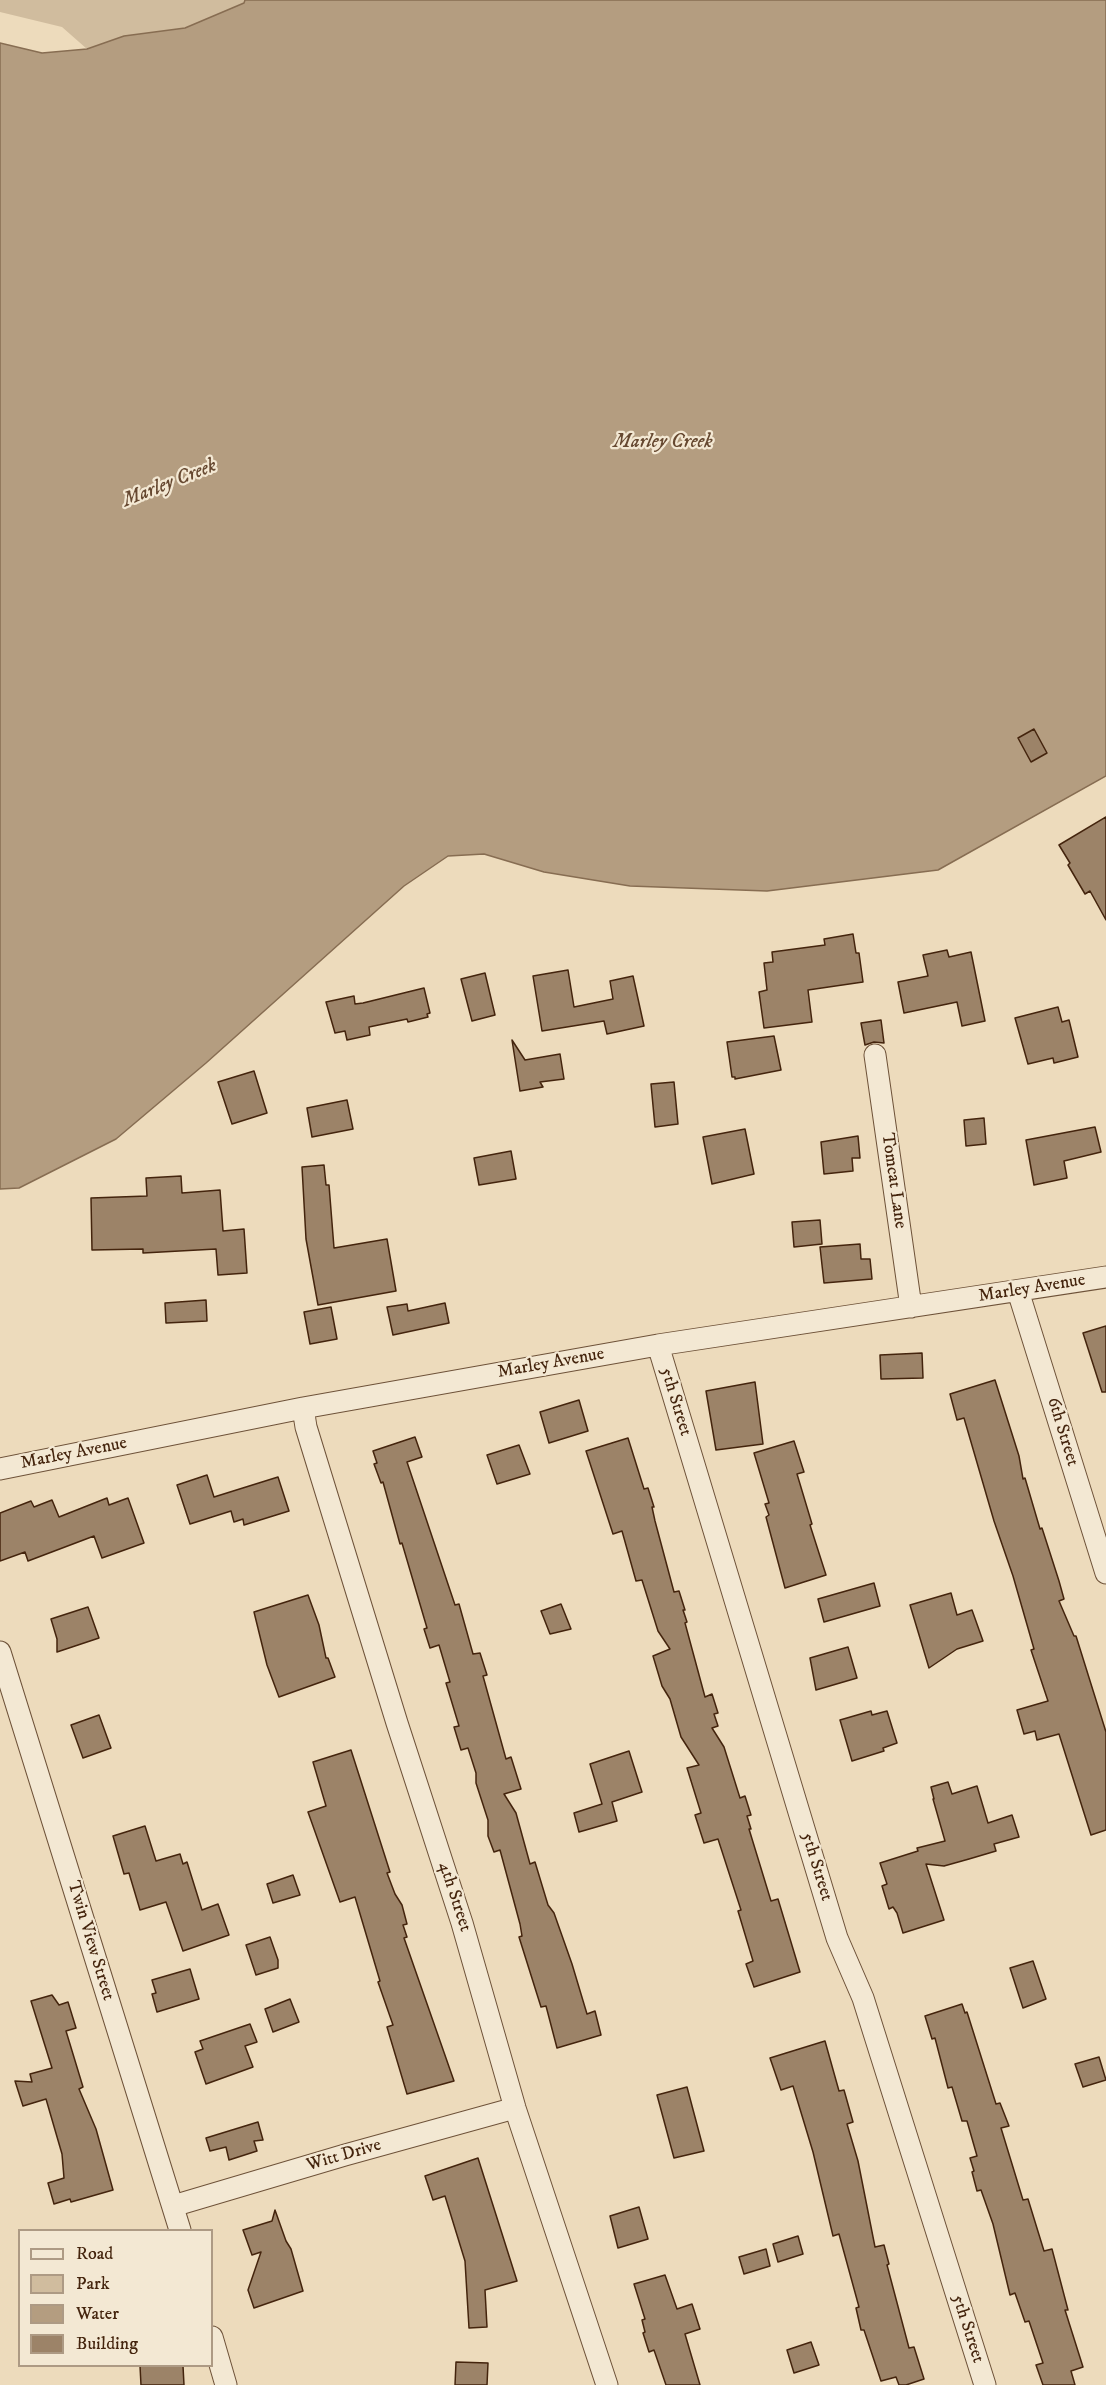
<!DOCTYPE html>
<style>
body{margin:0}
#map{position:relative;width:1106px;height:2385px;overflow:hidden;background:#eddbbc;font-family:"IM FELL DW Pica",serif}
canvas{display:block}
.legend{position:absolute;left:18px;top:2229px;width:195px;height:138px;box-sizing:border-box;background:#f3e8d3;border:2px solid #ad9a84;margin:0;padding:8px 10px;list-style:none;font-size:18px;color:#44240d}
.legend li{display:flex;align-items:center;gap:12px;height:30px}
.legend b{width:30px;border:2px solid #ad9a84}
</style>
<div id="map">
<canvas width="1106" height="2385"></canvas>
<ul class="legend">
<li><b style="height:8px;background:#f3e8d3"></b>Road</li>
<li><b style="height:16px;background:#d0bc9e"></b>Park</li>
<li><b style="height:16px;background:#b49d80"></b>Water</li>
<li><b style="height:16px;background:#9c8368"></b>Building</li>
</ul>
</div>
<script>
const context = document.querySelector('canvas').getContext('2d');
context.lineJoin = 'round';
function fillPath(path, color) {
  context.fillStyle = color;
  context.fill(path, 'evenodd');
}
function trace(path, color, width, dash) {
  context.strokeStyle = color;
  context.lineWidth = width;
  context.lineCap = dash ? 'butt' : 'round';
  context.setLineDash(dash || []);
  context.stroke(path);
}
function write(font, color, halo, rows, align = 'center') {
  context.font = font + ' "IM FELL DW Pica",serif';
  context.lineWidth = 4.5;
  context.setLineDash([]);
  context.textBaseline = 'middle';
  context.strokeStyle = halo;
  context.fillStyle = color;
  for (const [text, x, y, turn = 0] of rows) {
    context.save();
    context.translate(x, y);
    context.rotate((+turn || 0) * Math.PI / 180);
    context.textAlign = isNaN(turn) ? turn : align;
    if (halo) context.strokeText(text, 0, 0);
    context.fillText(text, 0, 0);
    context.restore();
  }
}
const green = new Path2D(`
 M0 0H245L244 3 185 28 124 36 87 49 62 27 0 12Z`);
const water = new Path2D(`
 M245 0H1106V776L938 870 767 891 630 886 544 872 484 854 448 856 404 886 206 1063 116 1139 19 1188 0 1189V43L42 53 87 49 124 36 185 28 244 3Z`);
const building = new Path2D(`
 M1034 729 1047 753 1031 762 1018 738Z
 M1106 817V920L1090 891 1085 894 1068 865 1070 863 1059 845Z
 M853 934 856 953H859L863 982 808 990 812 1022 764 1028 759 992 767 990 764 963 773 962 772 952 825 945 824 939Z
 M947 950 949 957 971 952 985 1021 962 1026 957 1002 904 1013 898 982 928 976 923 955Z
 M568 970 574 1007 613 999 610 981 633 976 644 1026 607 1034 604 1021 542 1031 533 976Z
 M485 973 495 1015 472 1021 461 979Z
 M424 988 430 1013 427 1014 428 1017 408 1022 407 1019 369 1027 370 1035 347 1040 345 1031 335 1033 326 1002 354 996 355 1004 363 1003Z
 M1058 1007 1062 1022 1069 1020 1078 1057 1054 1063 1053 1058 1028 1064 1015 1018Z
 M881 1020 884 1043 874 1042 865 1045 861 1023Z
 M774 1036 781 1070 735 1079V1077H732L727 1042Z
 M512 1040 525 1060 560 1054 564 1079 540 1082 543 1087 520 1091Z
 M254 1071 267 1113 232 1124 218 1082Z
 M674 1082 678 1124 655 1127 651 1084Z
 M347 1100 353 1129 312 1137 307 1108Z
 M984 1118 986 1144 966 1146 964 1120Z
 M1095 1127 1101 1152 1064 1161 1067 1178 1034 1185 1026 1140Z
 M745 1129 754 1174 712 1184 703 1137Z
 M858 1136 860 1158H852L853 1171 824 1174 821 1142Z
 M511 1151 516 1179 479 1185 474 1158Z
 M324 1165 326 1185H329L334 1248 387 1239 396 1291 318 1305 306 1239 302 1167Z
 M181 1176 182 1193 220 1190 223 1231 244 1229 247 1273 218 1275 216 1249 143 1253V1249L92 1250 91 1198 147 1196 146 1178Z
 M820 1220 822 1244 794 1247 792 1222Z
 M860 1244 861 1259H870L872 1279 824 1283 820 1247Z
 M206 1300 207 1321 166 1323 165 1303Z
 M445 1303 449 1323 393 1335 387 1307 407 1304 408 1311Z
 M331 1307 337 1339 310 1344 304 1312Z
 M1106 1326V1392H1102L1083 1333Z
 M922 1353 923 1378 881 1379 880 1355Z
 M995 1380 1019 1456 1023 1479 1025 1478 1040 1529 1042 1528 1059 1581 1064 1599 1059 1601 1074 1636H1076L1106 1732V1830L1091 1835 1059 1734 1037 1740 1035 1731 1024 1734 1017 1710 1048 1701 1031 1650 1034 1649 1013 1576 994 1521 964 1418 957 1420 950 1394Z
 M755 1382 763 1444 716 1450 706 1391Z
 M579 1400 588 1431 549 1443 540 1412Z
 M415 1437 422 1457 407 1462 455 1605 459 1604 473 1654 480 1653 487 1675 483 1676 506 1759 511 1757 521 1789 504 1794 516 1813 530 1864 535 1862 548 1905 554 1913 572 1964 587 2014 595 2011 601 2035 557 2048 546 2006 541 2007 519 1937 522 1936 520 1924 500 1850 494 1852 488 1836V1820L476 1783V1773L468 1748 461 1750 454 1727 459 1726 446 1683 450 1682 439 1645 430 1648 424 1629 427 1628 402 1543 400 1544 383 1482 381 1483 374 1464 377 1463 373 1451Z
 M628 1438 644 1489 648 1488 654 1507H652L655 1521 674 1592 679 1591 685 1610H683L687 1622 685 1623 705 1697 712 1694 718 1713 714 1714 718 1726 712 1728 724 1747 740 1798 745 1796 751 1815 747 1816 751 1829H749L771 1901 778 1899 800 1972 754 1987 746 1964 753 1961 738 1911 741 1910 718 1839 704 1843 695 1815 701 1813 687 1768 699 1765 681 1737 670 1699 662 1686 653 1656 670 1649 658 1631 642 1580 636 1581 622 1531 613 1534 586 1451Z
 M794 1441 804 1472 797 1474 812 1524 810 1525 826 1575 785 1588 766 1517 769 1515 765 1504 769 1503 754 1453Z
 M519 1445 530 1474 497 1484 487 1455Z
 M207 1475 214 1497 278 1477 289 1511 244 1525 243 1519 234 1522 231 1511 190 1524 177 1485Z
 M107 1498 109 1505 128 1498 144 1543 102 1558 94 1536 28 1561 25 1552 0 1561V1513L31 1501 34 1507 52 1500 59 1517Z
 M874 1583 880 1606 824 1622 818 1599Z
 M951 1593 957 1615 972 1610 983 1641 957 1649 929 1668 910 1605Z
 M308 1595 319 1625 326 1658H328L335 1677 279 1697 267 1665 254 1612Z
 M561 1604 571 1629 550 1634 541 1611Z
 M88 1607 99 1638 57 1652V1639L51 1619Z
 M848 1647 857 1678 816 1690 810 1658Z
 M871 1711 872 1715 887 1711 897 1743 883 1748 884 1751 852 1761 840 1720Z
 M99 1715 111 1748 83 1758 71 1725Z
 M351 1750 390 1872 387 1873 395 1894 402 1905 407 1924 403 1925 407 1937 404 1938 454 2081 407 2094 387 2027 393 2025 378 1982 380 1981 355 1897 340 1902 308 1812 326 1806 313 1762Z
 M629 1751 642 1792 612 1802 617 1821 579 1832 574 1813 602 1804 590 1764Z
 M948 1782 952 1794 977 1786 988 1823 1012 1815 1019 1837 994 1844 996 1851 969 1859 944 1866 926 1864 944 1920 903 1933 897 1913 893 1907 889 1909 882 1886 887 1884 880 1863 918 1851 917 1848 945 1841 933 1799H934L931 1787Z
 M145 1826 156 1861 180 1854 183 1864 187 1862 202 1910 218 1904 229 1935 183 1951 166 1902 140 1910 129 1873 124 1874 113 1836Z
 M293 1875 300 1895 273 1903 267 1884Z
 M270 1937 278 1960V1968L256 1975 246 1945Z
 M1033 1961 1046 1999 1023 2008 1010 1968Z
 M190 1969 199 1999 157 2012 152 1994 156 1993 152 1980Z
 M52 1995 59 2005 68 2002 76 2028 66 2031 83 2087 79 2089 96 2129 113 2190 71 2202 70 2199 54 2204 48 2183 64 2178 62 2154 46 2099 23 2106 15 2081 32 2082 30 2074 52 2068 31 2001Z
 M290 1999 299 2022 273 2032 265 2009Z
 M962 2004 965 2013 967 2012 996 2104 1000 2103 1009 2126 1001 2128 1023 2200 1028 2199 1044 2251 1052 2249 1068 2310H1065L1083 2367 1071 2371 1075 2385H1043L1036 2365 1043 2363 1029 2321 1025 2322 1015 2293 1010 2295 993 2224 981 2190 977 2191 972 2172 974 2171 970 2158 977 2156 967 2121H962L952 2087 948 2088 935 2038 932 2039 925 2016Z
 M250 2024 257 2042 245 2046 253 2067 206 2084 195 2052 203 2049 200 2041Z
 M825 2041 839 2091 844 2090 853 2122 847 2124 858 2161 875 2247 884 2245 889 2264 887 2265 909 2348 914 2347 924 2379 906 2385H899L896 2377 881 2381 864 2330H861L856 2308 859 2307 839 2234 833 2236 813 2152 793 2086 781 2090 770 2058Z
 M1099 2057 1106 2080 1083 2087 1075 2064Z
 M687 2087 704 2151 674 2158 657 2095Z
 M258 2122 263 2140 254 2141 257 2151 229 2160 226 2147 210 2151 206 2138Z
 M478 2158 517 2281 485 2290 487 2327 469 2328 465 2261 445 2196 433 2200 425 2176Z
 M639 2207 648 2239 618 2248 610 2216Z
 M275 2210 286 2241 291 2249 303 2291 254 2308 248 2290 261 2252 252 2255 243 2230 272 2221Z
 M798 2236 803 2254 778 2262 773 2244Z
 M766 2249 770 2266 744 2274 739 2257Z
 M665 2275 677 2309 692 2304 700 2329 685 2334 700 2385H666L654 2350 649 2352 643 2333 645 2332 642 2320 645 2319 634 2284Z
 M811 2342 819 2365 794 2373 787 2350Z
 M456 2362 488 2363 487 2385H455Z
 M140 2366H183L184 2385H141Z`);
const minor = new Path2D(`
 M875 1055 911 1307
 M1018 1291 1106 1573
 M658 1345 837 1938 863 1998 985 2385
 M303 1408 306 1427 397 1723 462 1923 515 2108 607 2385
 M0 1469 303 1408 658 1345 1106 1277
 M0 1652 180 2230
 M173 2206 345 2155 515 2108
 M212 2337 226 2385`);
const streetNames = [
 ["Tomcat Lane",893,1181,82],
 ["Marley Avenue",1032,1289,-9],
 ["Marley Avenue",551,1364,-10],
 ["5th Street",675,1402,73],
 ["6th Street",1062,1432,73],
 ["Marley Avenue",74,1454,-11],
 ["5th Street",816,1867,73],
 ["4th Street",454,1897,72],
 ["Twin View Street",90,1941,73],
 ["Witt Drive",344,2156,-16],
 ["5th Street",967,2329,72]
];
const waterNames = [
 ["Marley Creek",663,443],
 ["Marley Creek",170,484,-22]
];
fillPath(green, '#d0bc9e');
fillPath(water, '#b49d80');
trace(water, '#876d52', 1.5);
fillPath(building, '#9c8368');
trace(building, '#44240d', 1.5);
trace(minor, '#6e5239', 23);
trace(minor, '#f3e8d3', 21);
write('18px', '#44240d', '#f3e8d3', streetNames);
write('italic 20px', '#664830', '#f3e8d3', waterNames);
</script>
